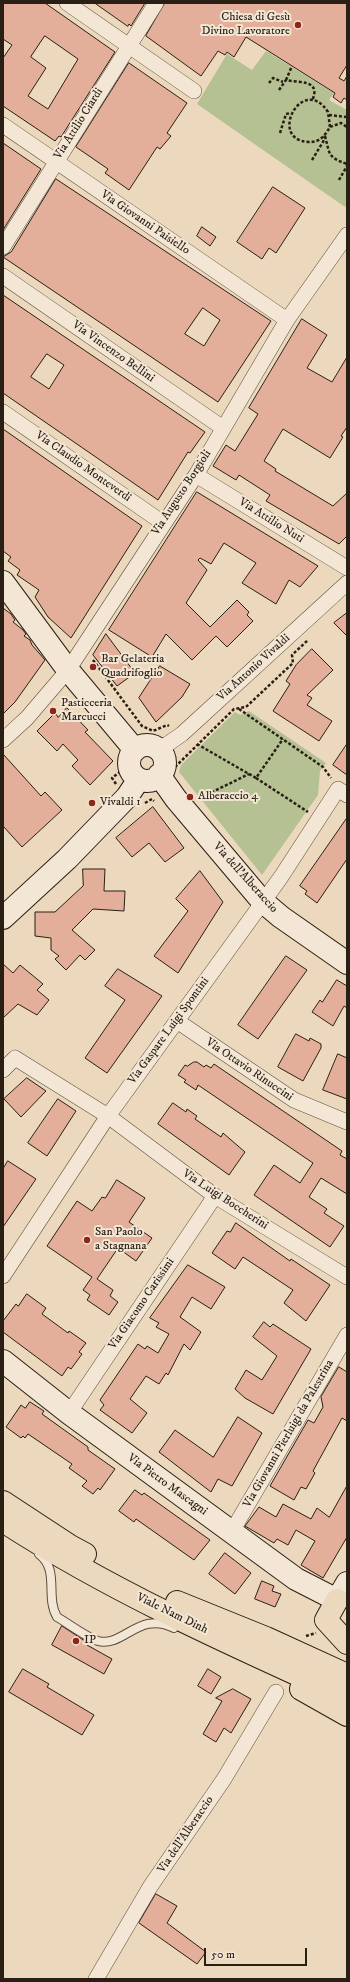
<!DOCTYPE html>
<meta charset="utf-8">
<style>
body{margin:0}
#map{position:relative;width:350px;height:1982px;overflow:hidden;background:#ecd9bd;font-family:"IM FELL DW Pica",serif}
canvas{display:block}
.frame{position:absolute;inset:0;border:4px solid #291f14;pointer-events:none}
.scale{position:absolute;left:204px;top:1948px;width:103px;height:18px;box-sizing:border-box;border:2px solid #291f14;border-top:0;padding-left:5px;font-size:12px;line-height:14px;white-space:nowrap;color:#291f14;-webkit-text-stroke:3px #f3e6d4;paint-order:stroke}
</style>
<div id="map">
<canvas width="350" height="1982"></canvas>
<div class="frame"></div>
<div class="scale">50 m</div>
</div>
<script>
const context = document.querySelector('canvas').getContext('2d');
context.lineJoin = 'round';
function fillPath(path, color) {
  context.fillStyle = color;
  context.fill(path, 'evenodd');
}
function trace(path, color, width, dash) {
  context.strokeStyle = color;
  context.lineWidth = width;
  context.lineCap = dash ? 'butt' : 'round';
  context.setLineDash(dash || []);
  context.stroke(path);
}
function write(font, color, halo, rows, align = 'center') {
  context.font = font + ' "IM FELL DW Pica",serif';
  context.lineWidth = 4;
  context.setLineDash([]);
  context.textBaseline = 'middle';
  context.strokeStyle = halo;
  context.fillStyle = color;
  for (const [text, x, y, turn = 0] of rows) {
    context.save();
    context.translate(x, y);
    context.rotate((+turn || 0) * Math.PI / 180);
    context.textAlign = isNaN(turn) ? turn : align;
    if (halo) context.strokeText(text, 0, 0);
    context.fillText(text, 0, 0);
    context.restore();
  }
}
const green = new Path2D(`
 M266 51 334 93 329 100 347 110V204L345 207 197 104 227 54 252 70Z
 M249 711 326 763 320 771 318 795 262 875 179 772 181 765 235 712 240 715Z`);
const building = new Path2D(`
 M3 3H45L115 52 61 137 59 136 55 141 3 106V58L12 45 3 39ZM45 36 78 59 48 109 28 96 46 68 31 57Z
 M95 3H145L131 26 129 24 128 26Z
 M165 3H347V65L339 78 344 81 347 76V100L344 98 341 103 333 97 335 93 246 37 234 57 227 52 225 55 218 51 201 76 146 36Z
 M129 63 187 103 167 133 171 136 160 149 157 147 129 190 105 173 108 169 76 147Z
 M3 143 41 169 3 230Z
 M56 179 271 321 218 402 3 257 11 252ZM203 308 220 320 204 346 185 334Z
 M273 187 305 208 276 253 269 248 262 259 237 242Z
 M202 227 216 237 210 246 197 236Z
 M3 295 205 432 190 453 188 452 158 500 3 393ZM47 354 64 365 49 389 31 377Z
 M302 319 327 335 307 368 332 382 347 357V427L341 436 343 437 330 458 283 429 264 461 276 469 275 471 333 506 347 493V536L339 544 266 501 270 495 239 475 236 480 213 466 226 445 235 451 258 414 249 408Z
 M3 429 142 526 71 638 48 617 35 597 39 590 17 575 20 570 8 561 11 557 3 551Z
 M197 492 318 566 300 587 289 580 276 604 242 583 256 563 224 543 211 564 200 558 198 560 207 570 186 603 210 627 237 600 249 612 247 615 253 621 227 647 216 636 192 660 166 634 152 657 109 630Z
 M3 608 11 614 15 620 13 622 23 630 26 634 24 636 30 640 32 645 45 660 15 702 3 714Z
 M347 613V636L334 623Z
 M106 634 135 673 117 686 93 655Z
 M312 649 333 670 307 695 312 698 307 705 332 721 319 741 273 711 290 684 286 681 296 665Z
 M160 666 190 684 182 697 156 722 139 698Z
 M67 708 88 730 85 732 113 761 90 785 72 766 78 760 63 744 57 751 37 731 55 713 58 717Z
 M347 744V775L333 765Z
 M3 754 41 796 45 792 62 810 22 847 3 826Z
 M153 807 184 848 165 862 149 843 132 857 116 838Z
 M347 818V859L317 903 305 894 307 891 300 886Z
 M83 869H105L104 891H125L124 911 93 909 72 930 95 950 85 960 80 955 66 970 55 959 59 956 51 950V938L35 936V912H55L83 886Z
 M200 871 223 902 178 973 154 956 188 911 176 899Z
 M286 956 307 970 258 1039 238 1025Z
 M3 964 13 973 20 965 43 984 37 990 49 1000 37 1015 18 1004 3 1018Z
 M118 969 162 996 107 1073 85 1058 125 1000 105 986Z
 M337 980 347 986V1008L344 1006 333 1026 312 1012 320 1000 322 1002Z
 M296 1034 309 1041 310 1038 321 1044V1048L303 1081 278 1067Z
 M338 1054 347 1058V1099L323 1090Z
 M194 1062H197L204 1067 206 1065 211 1068 214 1064 342 1151 340 1155 347 1159V1194L321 1178 309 1197 327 1209 324 1213 344 1226 330 1247 254 1195 274 1165 300 1183 313 1163 198 1085 196 1090 184 1082 186 1080 178 1075 185 1065 187 1066Z
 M27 1078 46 1091 21 1117 4 1099Z
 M58 1099 76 1111 47 1156 28 1143Z
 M173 1103 186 1112 187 1109 197 1116 195 1119 221 1137 223 1133 245 1152 229 1175 158 1124Z
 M8 1161 36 1179 3 1227V1169Z
 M117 1180 145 1198 129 1222 152 1238 136 1261 118 1248 97 1279 113 1290 110 1296 118 1302 109 1315 87 1300 90 1295 83 1290 92 1277 47 1246 77 1201 92 1211 102 1197 105 1198Z
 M236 1223 290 1261 291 1259 330 1285 306 1321 284 1303 293 1290 243 1257 235 1269 212 1253 227 1231 230 1232Z
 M188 1265 225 1287 211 1309 192 1297 180 1317 201 1332 190 1350 184 1344 168 1375 166 1373 159 1384 146 1376 130 1399 147 1413 132 1433 100 1410 104 1405 100 1400 138 1344 145 1349 147 1346 158 1353 169 1334 156 1327 159 1323 150 1318Z
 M27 1294 46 1308 42 1314 68 1333 69 1331 86 1343 79 1352 82 1354 71 1369 68 1367 62 1376 3 1332V1321L16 1304 18 1306Z
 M264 1322 270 1327 273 1324 311 1349 273 1414 245 1398 235 1389 246 1370 262 1380 277 1356 253 1337Z
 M339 1367 347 1372V1421L342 1418 313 1471 315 1473 306 1489 301 1487 294 1500 270 1486 308 1420 314 1423 323 1407 321 1397Z
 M30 1402 44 1411 42 1414 88 1447V1450L115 1469 100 1490 98 1488 93 1494 82 1486 87 1481 69 1468 72 1464 28 1434 25 1438 23 1436 21 1438 6 1427 21 1405 25 1408Z
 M238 1417 262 1433 232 1486 218 1479 211 1492 159 1452 175 1430 213 1457Z
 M347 1486V1537L323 1578 301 1565 315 1541 296 1530 288 1545 277 1539 274 1543 245 1526 259 1507 276 1517 283 1504 311 1519 317 1508 329 1517Z
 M135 1490 142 1495 144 1493 210 1540 194 1560 136 1519 134 1522 119 1511Z
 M225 1553 251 1573 235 1594 209 1574Z
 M262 1581 274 1586 272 1591 281 1594 275 1607 255 1599Z
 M62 1626 88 1643 87 1645 112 1659 104 1674 52 1645Z
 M23 1669 49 1684 47 1687 94 1715 82 1735 9 1692Z
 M208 1669 221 1677 211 1694 198 1686Z
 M233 1689 251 1699 231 1733 224 1728 216 1742 203 1734 222 1701 216 1698Z
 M156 1894 177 1906 167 1923 206 1952 197 1964 139 1923Z`);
const path = new Path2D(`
 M286 80 292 66
 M269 83 273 78 283 82
 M279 90 286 80C298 83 322 79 312 101
 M329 115 347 117
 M330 127 328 112C303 73 267 139 308 142 320 143 325 135 330 127L341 123 347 127
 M280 133 286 114 291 113
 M325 136C330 154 327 157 347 164
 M312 160 323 142 325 136
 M339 180 347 166
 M93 660 142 726 153 731 167 725 169 726
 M239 709 323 767 331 778
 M197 744 256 778 283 739
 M175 767 234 709 246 707 293 663 292 655 308 640
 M256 778 308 812
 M116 784 112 778 121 771 122 760
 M198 799 249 774
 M145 803 152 799 154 801
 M306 1636 316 1633`);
const lane = new Path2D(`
 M39 1554C60 1570 45 1597 57 1617 69 1624 86 1637 98 1641 123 1648 139 1610 174 1628`);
const street = new Path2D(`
 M67 3 194 91
 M3 125 287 320
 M3 247 156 3
 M3 276 223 428
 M3 412 163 523
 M196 475 347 568
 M3 740 27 718 68 670 196 475 287 320 347 235
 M159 750 182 734 347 583
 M177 1021 294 1100 347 1122
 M3 1070 15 1058 108 1116 215 1196 347 1277
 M3 1276 108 1116 281 877 338 789 347 795
 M69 1413 215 1196
 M231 1533 347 1335
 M96 1979 150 1887 224 1779 276 1692`);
const secondary = new Path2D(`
 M3 582 68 670 135 750
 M129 763a18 18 0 1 1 36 0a18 18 0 1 1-36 0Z
 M159 775 176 799 262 901 281 917 347 963
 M3 918 67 859 127 797 139 779
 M3 1361 69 1413 296 1579 337 1600 347 1583`);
const primary = new Path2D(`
 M3 1502 70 1546 85 1554
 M3 1521C111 1591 230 1644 347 1697
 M337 1600 326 1620 347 1643
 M177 1602 266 1638 347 1675
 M301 1689 347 1715`);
const markers = [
 [298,25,4,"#8f2418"],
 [93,667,4,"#8f2418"],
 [53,711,4,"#8f2418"],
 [190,797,4,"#8f2418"],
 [92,803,4,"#8f2418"],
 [87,1240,4,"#8f2418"],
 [76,1641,4,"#8f2418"]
];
const poiNames = [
 ["Chiesa di Gesù",290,18,"right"],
 ["Divino Lavoratore",290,32,"right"],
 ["Bar Gelateria",101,660],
 ["Quadrifoglio",101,674],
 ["Pasticceria",61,704],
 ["Marcucci",61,718],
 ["Alberaccio 4",198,797],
 ["Vivaldi 1",100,803],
 ["San Paolo",95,1233],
 ["a Stagnana",95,1247],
 ["IP",84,1641]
];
const streetNames = [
 ["Via Attilio Ciardi",79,124,-58],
 ["Via Giovanni Paisiello",145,223,34],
 ["Via Vincenzo Bellini",113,352,35],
 ["Via Claudio Monteverdi",83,467,35],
 ["Via Augusto Borgioli",182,493,-57],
 ["Via Attilio Nuti",271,521,32],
 ["Via Antonio Vivaldi",254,668,-42],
 ["Via dell'Alberaccio",245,878,48],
 ["Via Gaspare Luigi Spontini",169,1031,-54],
 ["Via Ottavio Rinuccini",249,1070,34],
 ["Via Luigi Boccherini",225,1200,33],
 ["Via Giacomo Carissimi",142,1304,-56],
 ["Via Giovanni Pierluigi da Palestrina",289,1434,-60],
 ["Via Pietro Mascagni",167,1485,36],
 ["Viale Nam Dinh",172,1614,26],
 ["Via dell'Alberaccio",186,1835,-56]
];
fillPath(green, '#b5c093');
fillPath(building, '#e3ae9a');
trace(building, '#291f14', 1);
trace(lane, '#5a4e3e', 10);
trace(street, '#5a4e3e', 16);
trace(secondary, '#291f14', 24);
trace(primary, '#291f14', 24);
trace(path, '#291f14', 2.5, [3, 2]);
trace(lane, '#f3e6d4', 8);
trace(street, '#f3e6d4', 15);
trace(secondary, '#f3e6d4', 22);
trace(primary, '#ecd9bd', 22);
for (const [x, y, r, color] of markers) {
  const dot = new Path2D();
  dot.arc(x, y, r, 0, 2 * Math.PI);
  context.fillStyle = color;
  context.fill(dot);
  trace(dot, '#f3e6d4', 1.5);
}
write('12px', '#291f14', '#f3e6d4', poiNames, 'left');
write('12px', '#291f14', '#f3e6d4', streetNames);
</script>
